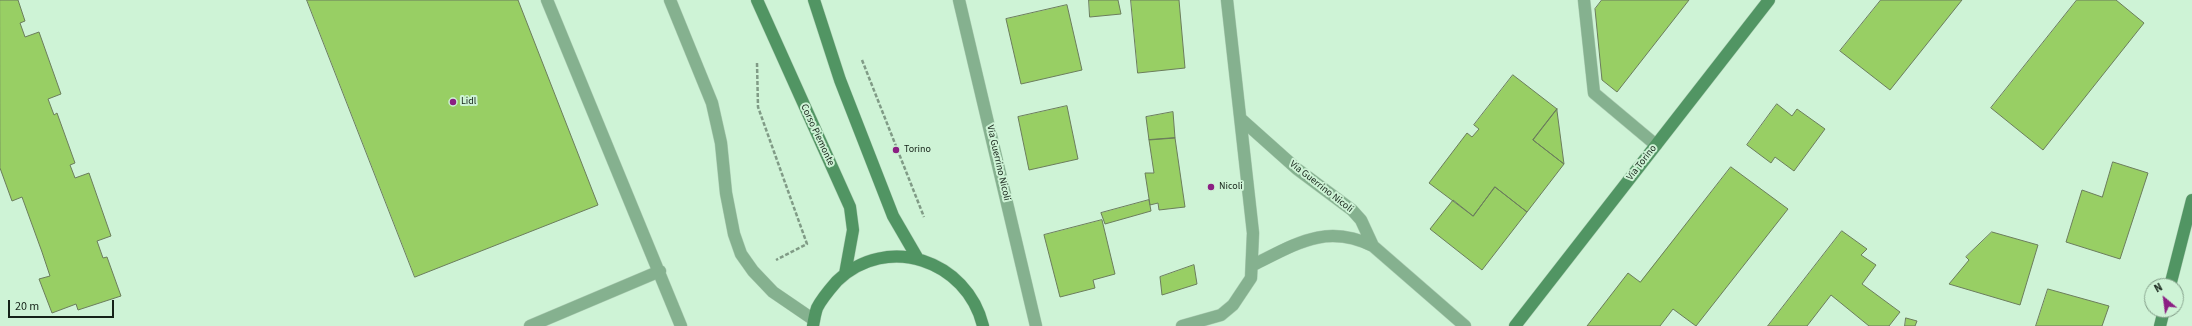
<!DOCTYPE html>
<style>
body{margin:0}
#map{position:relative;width:2192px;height:326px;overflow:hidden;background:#cef3d6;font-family:"Source Sans 3",sans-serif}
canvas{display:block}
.north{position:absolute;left:2144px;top:278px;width:40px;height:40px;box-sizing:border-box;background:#cef3d6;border:1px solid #849f8a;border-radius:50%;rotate:331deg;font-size:11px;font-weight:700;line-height:16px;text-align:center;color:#152218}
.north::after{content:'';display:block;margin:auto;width:14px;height:18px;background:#8b1f83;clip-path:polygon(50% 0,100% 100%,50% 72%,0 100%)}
.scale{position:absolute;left:8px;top:300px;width:106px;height:18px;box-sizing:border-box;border:2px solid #152218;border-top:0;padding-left:5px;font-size:12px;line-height:14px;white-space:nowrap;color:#152218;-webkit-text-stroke:3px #cef3d6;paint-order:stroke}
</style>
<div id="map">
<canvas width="2192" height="326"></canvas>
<div class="north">N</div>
<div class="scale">20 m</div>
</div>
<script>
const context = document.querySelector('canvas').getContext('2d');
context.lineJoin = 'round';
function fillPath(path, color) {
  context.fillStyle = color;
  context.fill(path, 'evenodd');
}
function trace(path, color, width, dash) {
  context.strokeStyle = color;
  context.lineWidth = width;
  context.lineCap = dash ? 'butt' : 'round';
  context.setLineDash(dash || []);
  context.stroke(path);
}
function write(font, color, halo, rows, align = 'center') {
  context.font = font + ' "Source Sans 3",sans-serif';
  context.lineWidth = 4;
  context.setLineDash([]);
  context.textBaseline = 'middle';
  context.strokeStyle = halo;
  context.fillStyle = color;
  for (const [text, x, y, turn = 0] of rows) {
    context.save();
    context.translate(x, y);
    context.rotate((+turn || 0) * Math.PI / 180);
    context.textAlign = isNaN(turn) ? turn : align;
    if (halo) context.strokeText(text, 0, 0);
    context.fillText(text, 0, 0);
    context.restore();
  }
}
const building = new Path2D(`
 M0 0H18L25 21 20 23 25 37 39 32 61 94 48 99 54 115 57 113 75 163 70 165 75 178 89 173 111 236 97 241 103 258 107 257 121 296 78 310 76 304 52 313 39 279 50 276 42 252 22 197 12 201 0 168Z
 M307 0H518L598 205 415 277Z
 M1089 0H1118L1121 14 1090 17Z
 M1131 0H1179L1185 68 1138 73Z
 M1602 0H1689L1617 92 1602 80 1595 9Z
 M1881 0H1962L1890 90 1840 51Z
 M2077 0H2116L2144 23 2043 150 1991 108Z
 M1067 5 1082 70 1021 84 1006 19Z
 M1513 75 1557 109 1533 140 1564 164 1527 212 1495 187 1473 216 1429 183 1467 133 1472 137 1479 129 1474 125Z
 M1777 104 1792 116 1797 109 1825 129 1794 171 1775 157 1771 163 1747 145Z
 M1067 106 1078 159 1029 170 1018 117Z
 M1557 109V111L1564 164 1533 140Z
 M1173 112 1175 138 1149 140 1146 117Z
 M1175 138 1185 207 1159 210 1158 203 1150 205 1145 173H1154L1149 140Z
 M2113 162 2148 173 2120 259 2066 242 2082 190 2102 197Z
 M1731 167 1788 209 1696 326 1673 309 1660 326H1587L1628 273 1640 282Z
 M1495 187 1527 212 1482 270 1430 229 1453 200 1473 216Z
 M1149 200 1151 211 1105 224 1101 213Z
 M1102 220 1115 274 1093 280 1095 288 1060 297 1044 235Z
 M1842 231 1867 249 1861 255 1876 265 1862 284 1900 312 1889 326H1869L1831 295 1807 326H1768Z
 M1992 232 2038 245 2020 305 1949 284 1969 260 1966 257Z
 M1194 265 1197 284 1162 295 1160 277Z
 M2048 289 2109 306 2102 326H2036Z
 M1906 318 1917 321 1915 326H1905Z`);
const path = new Path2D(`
 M862 60 924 217
 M757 63 758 107 807 244 776 260`);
const lane = new Path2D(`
 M547 0 681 326
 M1584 0 1594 93 1656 145
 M530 326 660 271`);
const street = new Path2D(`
 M670 0 712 103 721 143 726 193 734 234 741 254 753 271 773 292 814 320
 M959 0 1036 326
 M1241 119 1297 169 1352 210 1361 220 1373 246
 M1253 265C1296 244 1326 223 1373 246L1465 326
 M1182 326 1221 315 1233 305 1251 278 1253 233 1227 0`);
const secondary = new Path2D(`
 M757 0 850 207 853 230 845 274
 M814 0 840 80 893 216 918 259
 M2170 286 2192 200
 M813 326C814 320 815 314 817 308 822 298 830 289 837 281 887 233 967 260 983 326
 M1515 326 1769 0
 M2160 326 2164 310`);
const markers = [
 [453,102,4,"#8b1f83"],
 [896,150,4,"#8b1f83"],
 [1211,187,4,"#8b1f83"]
];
const poiNames = [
 ["Lidl",461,102],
 ["Torino",904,150],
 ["Nicoli",1219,187]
];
const streetNames = [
 ["Corso Piemonte",817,135,65],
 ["Via Guerrino Nicoli",998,163,77],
 ["Via Torino",1642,163,-52],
 ["Via Guerrino Nicoli",1321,187,38]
];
fillPath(building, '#98cf64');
trace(building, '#6b7d5c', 1);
trace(lane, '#adcdb4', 13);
trace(street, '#adcdb4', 13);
trace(secondary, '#adcdb4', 13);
trace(path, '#809b86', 2.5, [4, 2]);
trace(lane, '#85b18f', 12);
trace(street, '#85b18f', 12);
trace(secondary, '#519563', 12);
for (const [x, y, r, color] of markers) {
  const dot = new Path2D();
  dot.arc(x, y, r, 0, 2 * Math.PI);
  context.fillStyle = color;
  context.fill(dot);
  trace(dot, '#cef3d6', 1.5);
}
write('10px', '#152218', '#cef3d6', poiNames, 'left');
write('10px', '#152218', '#cef3d6', streetNames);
</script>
